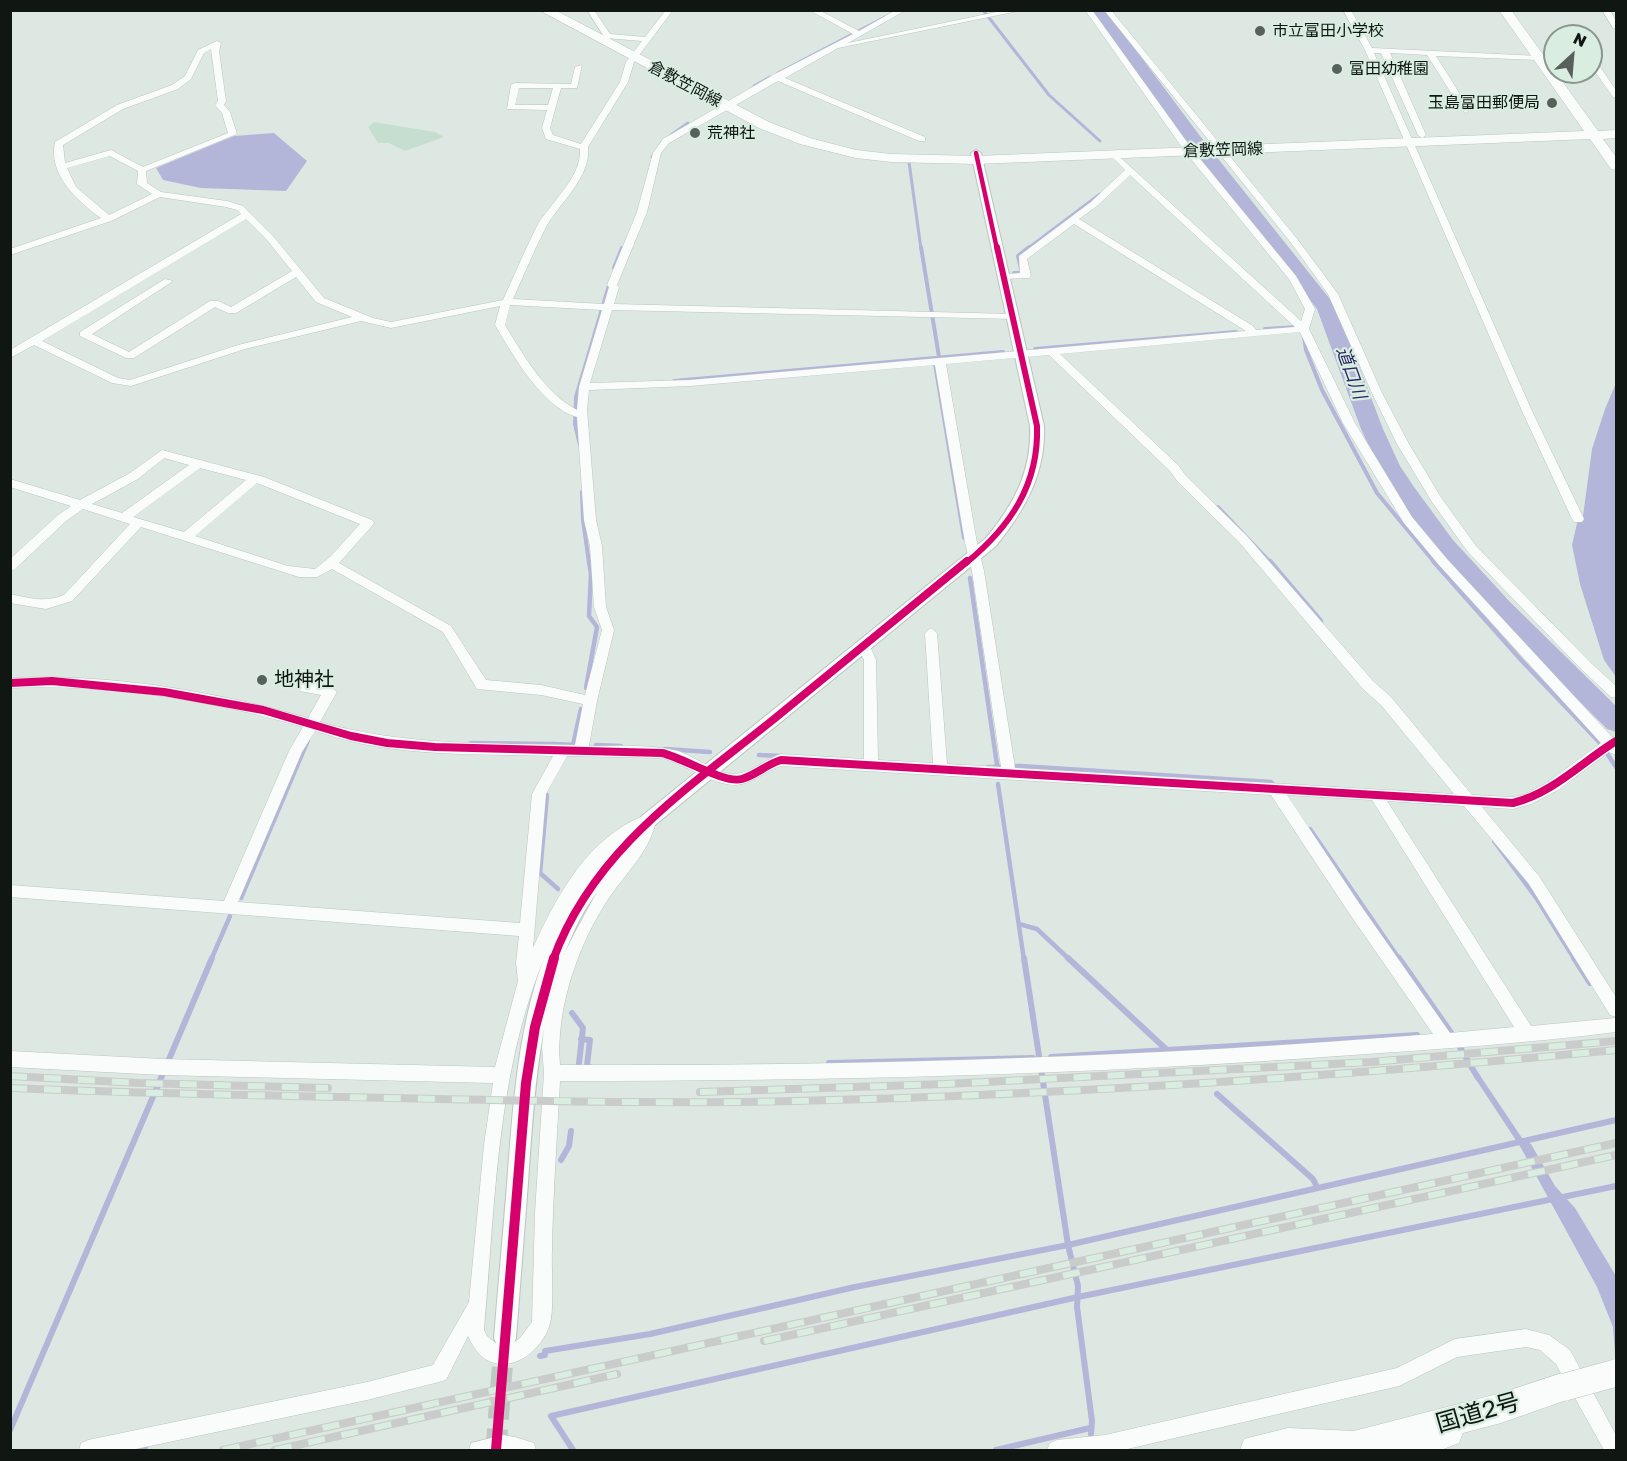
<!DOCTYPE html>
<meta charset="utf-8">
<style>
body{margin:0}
#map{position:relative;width:1627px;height:1461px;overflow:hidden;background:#dee8e2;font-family:"Golos Text",sans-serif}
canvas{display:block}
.frame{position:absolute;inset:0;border:12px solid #101713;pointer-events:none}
.north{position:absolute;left:1543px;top:24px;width:60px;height:60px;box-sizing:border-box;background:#d9ede1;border:2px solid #89978f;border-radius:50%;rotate:26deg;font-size:16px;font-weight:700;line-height:24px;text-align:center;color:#101713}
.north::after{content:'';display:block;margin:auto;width:21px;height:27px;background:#58605b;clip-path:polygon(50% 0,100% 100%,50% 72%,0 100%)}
</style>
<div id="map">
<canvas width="1627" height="1461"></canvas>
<div class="frame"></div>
<div class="north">N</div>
</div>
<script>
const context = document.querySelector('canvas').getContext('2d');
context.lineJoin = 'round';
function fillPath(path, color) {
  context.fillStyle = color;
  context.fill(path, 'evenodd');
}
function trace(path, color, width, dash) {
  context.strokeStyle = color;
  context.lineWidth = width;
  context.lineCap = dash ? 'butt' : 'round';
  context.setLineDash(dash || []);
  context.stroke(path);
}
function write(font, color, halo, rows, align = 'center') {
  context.font = font + ' "Golos Text","Noto Sans JP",sans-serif';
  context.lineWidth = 4.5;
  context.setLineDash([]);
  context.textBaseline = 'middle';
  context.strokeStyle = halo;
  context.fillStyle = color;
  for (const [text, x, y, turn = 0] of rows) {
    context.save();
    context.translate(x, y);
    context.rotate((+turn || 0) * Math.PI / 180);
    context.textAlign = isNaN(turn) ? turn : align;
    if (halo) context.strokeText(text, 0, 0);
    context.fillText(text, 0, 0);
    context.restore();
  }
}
const green = new Path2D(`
 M374 122 435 132 444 137 405 151 389 143H378L368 127Z`);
const water = new Path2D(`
 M274 133 307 161 286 191 201 188 163 180 156 168 234 136Z
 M1616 383V677L1604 660 1580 584 1572 545 1578 519 1583 516 1592 449 1605 409Z
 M1479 1074 1522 1138 1531 1144 1555 1186 1575 1208 1616 1276V1367L1613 1327 1597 1287 1521 1148 1473 1075Z`);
const streamFar3 = new Path2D(`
 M983 10 1049 95 1100 141
 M778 73 885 17
 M754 86 770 77
 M671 135 688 123
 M652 157 662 142
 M909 162 921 249
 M1027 249 1100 194`);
const streamFar2 = new Path2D(`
 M921 247 939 357
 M614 268 622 248
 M1014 273H1022L1018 256 1029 247
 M1265 329 1298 327
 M1304 337 1306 350 1322 390 1377 493 1435 563
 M1035 349 1236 332
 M935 364 964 538
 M674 381 1003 352
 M580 445 575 424 576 397 610 282
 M582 492 583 520 589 563
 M1218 507 1271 563`);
const streamFar1 = new Path2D(`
 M1270 561 1321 621
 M1433 561 1522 661 1600 743 1616 767
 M970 578 997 765
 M586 688 597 627 589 616 591 574 589 561
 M471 743 555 744
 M573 745 581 709
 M596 745 621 746
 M555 746V744L575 745
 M665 749 710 752
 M759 755 782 756
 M988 767 1020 766 1271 782 1274 785
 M998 784 1024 960
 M547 795 540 873 558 889
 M1310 829 1400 960
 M1494 841 1537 899 1575 960
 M241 898 308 740
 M1019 924 1037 929 1070 960
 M211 960 230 916`);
const stream = new Path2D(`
 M1024 958 1068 1245 1078 1286 1077 1307 1092 1421 1091 1434
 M1068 958 1168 1051
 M1399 958 1454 1037
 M1574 958 1590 983
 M572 1013 583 1028 579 1063
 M581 1039 590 1040 587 1065 590 1067
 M1458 1044 1478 1078
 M1051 1057 1417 1035
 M829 1063 1033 1058
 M167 1064 212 958
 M1217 1094 1313 1179 1317 1187
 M561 1160 569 1146 571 1131
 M540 1356 545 1355V1351L650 1334 855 1287 1068 1245 1616 1120
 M10 1430 164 1071
 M129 1450 145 1447
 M573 1450 551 1416 1078 1297 1616 1186
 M996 1450 1090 1428`);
const river = new Path2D(`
 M1091 10H1106L1200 136 1337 308 1383 429 1400 466 1414 487 1453 540 1510 602 1616 706V732L1607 729 1492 614 1437 552 1398 499 1378 466 1361 429 1317 309 1188 144Z`);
const tertiaryTunnel = new Path2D(`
 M496 1450 504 1344`);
const minor = new Path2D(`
 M587 10H594L610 34 645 37 666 10H673L634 62 628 82 588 147C591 178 560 202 546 227 534 250 524 275 513 299L604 304 609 287 607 285 637 212 653 153 663 139 773 75 853 34 809 10H819L859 31 896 10H906L848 43 1006 10H1023L838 48 785 78 925 137V141H919L778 81 669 143 661 153 647 212 617 285 619 287 614 304 1011 314 1016 317 1015 319 612 310 590 383 690 380 1246 331 1074 224 1027 259 1031 276 1029 278 999 279V275L1020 273 1019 256 1091 202 1125 170 1109 154 1113 151 1301 321 1305 309 1289 279 1186 153 1085 10H1092L1192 149 1296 276 1315 309 1309 329 1355 423 1412 517 1447 559 1612 737 1616 736V755L1609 752 1558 790 1531 804 1513 809 1482 807 1539 876 1616 997V1017L1610 1015 1529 884 1464 806 1387 801 1531 1026 1616 1018V1032C1528 1043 1440 1049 1352 1055 1088 1075 824 1081 560 1081 557 1137 553 1193 552 1250 551 1268 555 1312 549 1327 542 1346 523 1365 501 1364 484 1363 475 1351 468 1336L446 1380 439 1382 367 1400 131 1450H79L81 1443 88 1440 367 1382 433 1365 469 1302 484 1145 493 1083 162 1075 10 1067V1051L162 1059 495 1067 518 981 516 963 519 936 10 897V885L224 901 289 751 303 727C211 700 106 683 10 688V678C108 673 214 691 308 718L321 695 300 691 298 687 305 682 330 687 337 692 320 722C404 746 488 743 575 745L583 704 541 695 477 689 443 632 332 569 317 577H299L141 527 72 601 46 609 10 603V594C29 598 46 603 64 595L130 524 83 509 66 521 14 570 10 571V559L58 515 71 506 10 487V479L80 500 130 473 162 450 264 477 372 520 374 523 372 526 339 563 451 626 486 680 541 685 585 695 602 630 594 607 590 546 584 520 577 417C542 407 513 355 495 325L500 306 391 328 361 321 245 349 131 386 112 383 34 345 10 358V350L241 214 237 210 226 207 160 197 111 221 10 255V249L101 218C76 200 48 174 55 142L117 105 172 85 185 76 198 50 217 41 221 43 219 51 226 101 224 105 230 112 237 134 146 171 147 183 161 192 227 201 243 206 273 236 324 298 373 318 391 322 503 300C514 276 524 252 536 228 549 203 582 178 580 149L546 139 542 128 547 110 507 109 511 85 515 83 571 84 575 67 582 65 577 88H561L550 128 553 135 581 144 620 82 626 62 642 41 605 38ZM211 49 218 101 215 105 222 113 228 133 143 167 111 150 65 163 63 145 123 109 178 89 191 79 204 53ZM519 88H553L548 105H515ZM110 156 138 171 137 184 152 194 109 215 76 187 67 168ZM1130 175 1295 327 1256 330 1253 326 1079 219 1097 206ZM246 219 267 240 292 271 231 307 218 301H210L129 352 92 334 173 281 165 279 80 332V336L126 358H134L215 307 228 313H236L296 277 316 302 352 317 238 345 130 380 118 378 42 341ZM510 305 602 310 579 387 577 410C545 393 523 355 505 325ZM1300 332 1343 423 1404 523 1439 565 1601 743 1548 782 1524 795 1513 797 1472 795 1391 697 1373 681 1247 536 1186 476 1178 465 1060 354ZM1049 355 1170 471 1178 482 1239 542 1363 689 1381 705 1454 794 1015 768 984 571 977 543 946 364ZM935 365 965 543 972 571 1001 767 947 764 937 633 931 628 925 633 933 763 878 760 876 660 869 644 864 642 858 647 864 660V759L781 754C765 759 750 774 734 774 718 775 694 756 678 751 649 744 618 746 589 746L597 701 614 630 606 607 602 546 596 520 587 410 589 390 690 386ZM164 458 189 465 122 513 92 504 138 479ZM200 468 246 480 184 532 133 517ZM257 483 360 524 331 556 315 569 288 566 195 536ZM315 731C338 738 362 745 387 748 441 756 498 754 553 756L532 794 520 923 238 902 302 752ZM567 756 662 758C686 764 719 790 742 784 757 780 767 770 781 766L1271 795 1349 913 1433 1034C1142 1058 851 1066 560 1065 555 1009 579 941 611 895 628 871 651 849 656 820L654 816C646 813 640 818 632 821 583 846 555 900 533 948L546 794ZM1287 795 1372 800 1514 1027 1450 1033 1359 903ZM640 831 599 888 571 940 561 961 545 1018 542 1047 544 1073 535 1213 532 1322 520 1338 512 1344 498 1345 487 1336 484 1330C497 1187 496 1030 572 903 588 876 610 846 640 831Z
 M1104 10H1111L1298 240 1338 294 1382 393 1409 444 1440 496 1476 546 1591 663 1616 686V698L1611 697 1581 669 1468 552 1432 502 1397 444 1372 393 1328 294 1292 244Z
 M1343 10H1351L1372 48 1539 56 1543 58 1539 60 1436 56 1470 110 1466 113 1462 110 1427 55 1390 53 1426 135 1422 138 1418 135 1381 53H1374L1532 411 1584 519 1582 522H1574L1572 519 1522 411 1365 50Z
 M1602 10H1610L1616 21V28H1613Z
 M1591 58H1594L1616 90V97H1613L1591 66Z
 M1526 1329 1549 1335 1570 1350 1616 1435V1450H1604L1556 1364 1540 1350 1526 1347 1457 1357 1399 1386 1123 1450H1047L1050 1443 1057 1440 1105 1435 1397 1368 1455 1339Z
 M503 1435 515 1437 534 1443 536 1450H469L471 1443Z`);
const tertiary = new Path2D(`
 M976 150 981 153 1044 426C1046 473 1025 510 996 546L655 825C625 857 594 889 575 929 538 1008 534 1098 528 1183 524 1235 520 1286 516 1338L513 1346 505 1349 497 1346 494 1338C498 1287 503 1235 507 1184 514 1094 519 999 562 918 582 878 612 847 643 815L986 538C1014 504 1032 471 1030 426L971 153Z`);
const primary = new Path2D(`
 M539 10H555L769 122 810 138 856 150 891 154 977 156 1584 131 1499 10H1511L1598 131 1616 130V138L1603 139 1616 157V170L1611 169 1590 139 977 164 891 162 856 158 800 144 759 128Z`);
const trunk = new Path2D(`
 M1565 1372 1575 1377 1580 1387 1575 1397 1501 1423 1463 1433 1459 1443 1441 1450H1240L1244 1439 1288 1428 1354 1431 1501 1393Z`);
const rail = new Path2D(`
 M10 1076 139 1083 328 1088
 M10 1088C153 1094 295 1096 438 1099 557 1101 675 1104 794 1101 1068 1095 1342 1076 1616 1050
 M700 1092 946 1084 1371 1062 1616 1041
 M764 1341 1616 1155
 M223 1450 1616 1143
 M275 1450 617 1374`);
const trunkBridge = new Path2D(`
 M1565 1387 1616 1373`);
const cyclewayFar3 = new Path2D(`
 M976 153 997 249`);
const cyclewayFar2 = new Path2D(`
 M966 563C1010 527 1039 485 1037 426L997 247`);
const cyclewayFar1 = new Path2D(`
 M10 683 52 681 164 692 263 710 351 736 387 743 435 747 662 753C684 758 724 784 742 779 756 775 767 764 781 760L1513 803C1553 793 1582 762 1616 741
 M553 960C593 850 687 789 774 719 838 666 903 614 967 561`);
const cycleway = new Path2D(`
 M496 1450 526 1083 535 1027 554 958`);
const markers = [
 [1260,31,6,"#58605b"],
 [1337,69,6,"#58605b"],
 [1552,103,6,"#58605b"],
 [695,133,6,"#58605b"],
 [262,680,6,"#58605b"]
];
const farPoinames = [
 ["市立富田小学校",1272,31],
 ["富田幼稚園",1349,69],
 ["玉島富田郵便局",1540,103,"right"],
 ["荒神社",707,133]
];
const farStreetnames = [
 ["倉敷笠岡線",685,84,28],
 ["倉敷笠岡線",1223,150,-2]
];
const farWaternames = [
 ["道口川",1351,373,70]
];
const poiNames = [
 ["地神社",274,680]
];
const nearStreetnames = [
 ["国道2号",1478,1413,-16]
];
fillPath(green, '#c6ded0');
fillPath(water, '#b3b6d9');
trace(streamFar3, '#b3b6d9', 3);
trace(streamFar2, '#b3b6d9', 4);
trace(streamFar1, '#b3b6d9', 4.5);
trace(stream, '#b3b6d9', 6);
fillPath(river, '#b3b6d9');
trace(tertiaryTunnel, '#bfc9c3', 21, [21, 10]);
trace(minor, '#bbc4bf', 1);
trace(tertiary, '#bbc4bf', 2);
trace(primary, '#bbc4bf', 1);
trace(trunk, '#bbc4bf', 1);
fillPath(minor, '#fafcfb');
fillPath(tertiary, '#fafcfb');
fillPath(primary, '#fafcfb');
fillPath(trunk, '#fafcfb');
trace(rail, '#c9ccca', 8);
trace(rail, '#d9ede1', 6, [17]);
trace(trunkBridge, '#bbc4bf', 28, []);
trace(trunkBridge, '#fafcfb', 27);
trace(cyclewayFar3, '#d6006c', 4.5);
trace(cyclewayFar2, '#d6006c', 6);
trace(cyclewayFar1, '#d6006c', 8);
trace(cycleway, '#d6006c', 10);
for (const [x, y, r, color] of markers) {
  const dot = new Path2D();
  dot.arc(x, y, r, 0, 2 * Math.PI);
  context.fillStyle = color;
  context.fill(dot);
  trace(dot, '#d9ede1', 2);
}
write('16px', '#101713', '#d9ede1', farPoinames, 'left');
write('16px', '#101713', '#d9ede1', farStreetnames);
write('italic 18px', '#2e2765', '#d9ede1', farWaternames);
write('20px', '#101713', '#d9ede1', poiNames, 'left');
write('24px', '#101713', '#d9ede1', nearStreetnames);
</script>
